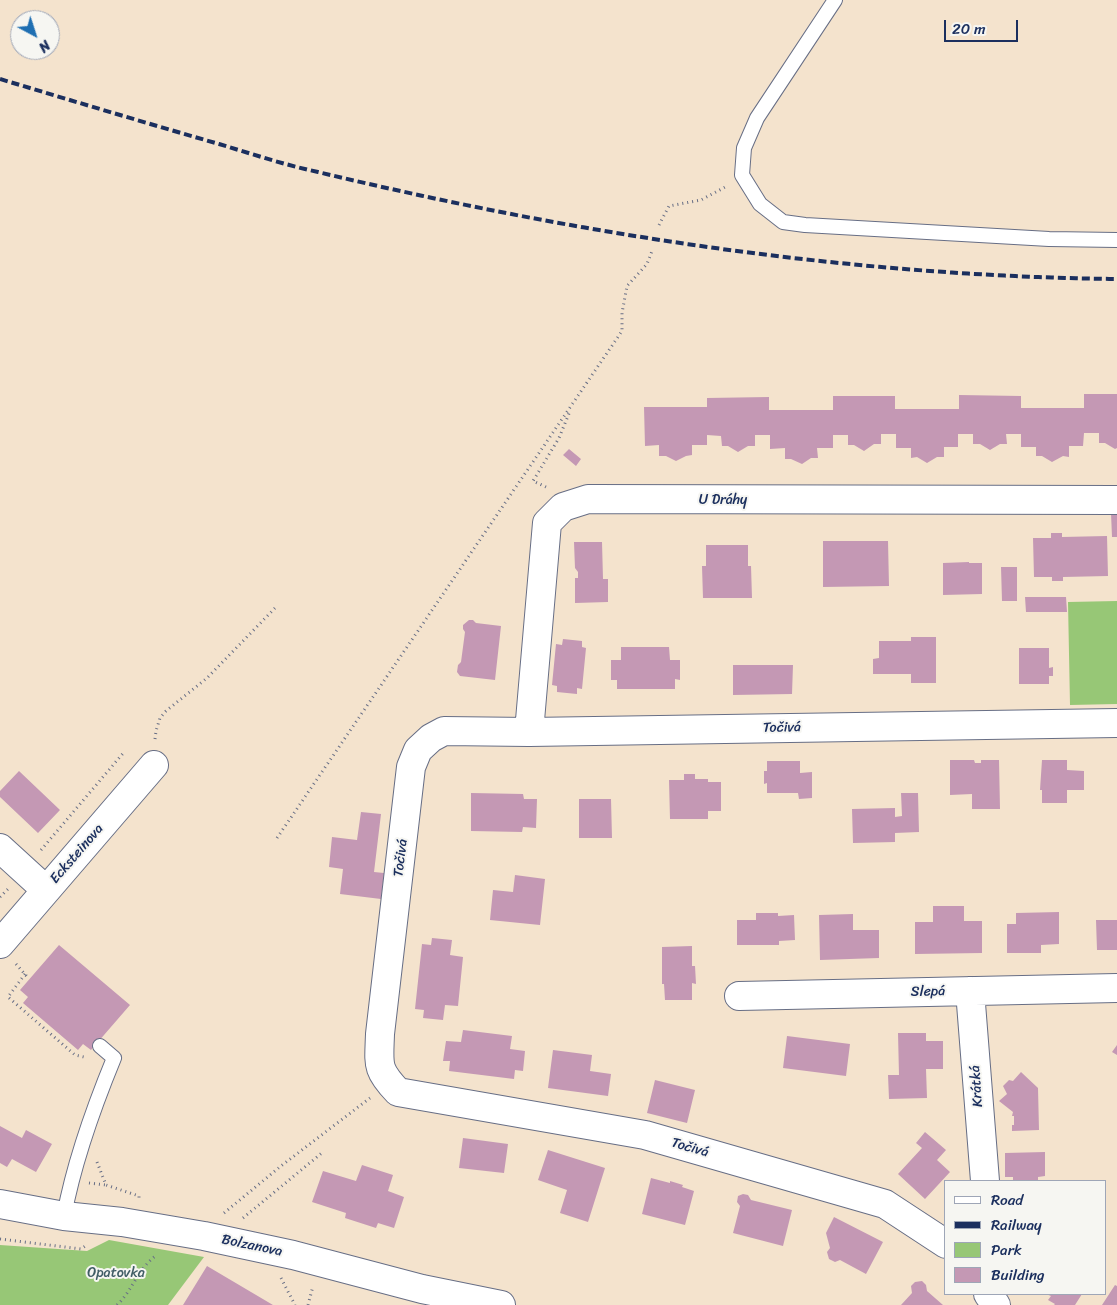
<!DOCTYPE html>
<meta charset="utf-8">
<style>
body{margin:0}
#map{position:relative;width:1117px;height:1305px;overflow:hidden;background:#f4e3cd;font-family:Sriracha,sans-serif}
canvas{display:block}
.legend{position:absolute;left:944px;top:1180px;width:162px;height:115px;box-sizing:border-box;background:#f6f6f2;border:1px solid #9ea6b7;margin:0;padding:6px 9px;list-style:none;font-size:15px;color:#1b2f5e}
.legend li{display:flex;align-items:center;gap:10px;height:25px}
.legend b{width:25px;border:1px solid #9ea6b7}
.north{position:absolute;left:10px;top:10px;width:50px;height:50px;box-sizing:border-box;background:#f6f6f2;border:1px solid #9ea6b7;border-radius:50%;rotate:140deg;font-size:14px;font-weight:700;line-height:20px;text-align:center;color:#1b2f5e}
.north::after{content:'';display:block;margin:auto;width:18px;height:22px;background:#1f6fb2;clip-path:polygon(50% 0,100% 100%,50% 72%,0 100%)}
.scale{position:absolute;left:944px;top:20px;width:74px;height:22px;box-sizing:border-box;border:2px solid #1b2f5e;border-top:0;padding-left:6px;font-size:15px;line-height:18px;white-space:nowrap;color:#1b2f5e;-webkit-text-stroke:4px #f6f6f2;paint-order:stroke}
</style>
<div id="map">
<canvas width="1117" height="1305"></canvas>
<ul class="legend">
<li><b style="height:6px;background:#fff"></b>Road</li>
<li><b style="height:6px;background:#1b2f5e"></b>Railway</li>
<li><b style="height:14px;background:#97c776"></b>Park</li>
<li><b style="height:14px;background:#c498b4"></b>Building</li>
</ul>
<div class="north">N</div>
<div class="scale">20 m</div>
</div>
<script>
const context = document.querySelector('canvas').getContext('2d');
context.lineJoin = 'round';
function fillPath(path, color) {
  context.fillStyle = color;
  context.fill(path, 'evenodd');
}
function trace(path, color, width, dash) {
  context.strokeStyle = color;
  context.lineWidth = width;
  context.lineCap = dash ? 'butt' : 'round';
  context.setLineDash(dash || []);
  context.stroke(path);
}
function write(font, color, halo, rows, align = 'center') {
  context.font = font + ' Sriracha,sans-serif';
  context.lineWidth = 4;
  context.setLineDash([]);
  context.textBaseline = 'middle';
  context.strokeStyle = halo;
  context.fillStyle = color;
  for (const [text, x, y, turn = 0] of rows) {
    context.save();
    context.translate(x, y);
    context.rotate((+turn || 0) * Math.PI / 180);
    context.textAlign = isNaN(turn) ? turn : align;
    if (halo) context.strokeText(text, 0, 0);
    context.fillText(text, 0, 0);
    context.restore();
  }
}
const green = new Path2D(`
 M1117 601V704L1070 705 1068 602Z
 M109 1240 204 1257 168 1305H0V1245L87 1251Z`);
const building = new Path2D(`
 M1084 394H1117V448L1115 449 1105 443H1099V433H1084L1083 446H1069V457L1063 456 1052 462 1042 456H1036V447H1021V434H1006L1007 444H1000L990 450 980 444H973V434H958V447H944V457H937L927 463 917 457 911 458V448H896V434H881V444H874L864 451 854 445H848V435H833V448H817L818 458H811L802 464 791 459H785V448L770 449V435H755V446H748L738 452 728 446H722L721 436 707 435V445H692V455L686 456 676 461 666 456H659V445L645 446 644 407H707V398L769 397V410H833V396H895V409H959V395L1021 396V408H1084Z
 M569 449 581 459 576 466 563 455Z
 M1111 513H1117V537H1112Z
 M1051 533H1062V537L1107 536 1108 576 1063 577V581H1052V577H1034L1033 538H1051Z
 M823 541H888L889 586 823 587Z
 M574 542H602L603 579H608V602L575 603V578H578V572L575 568Z
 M706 545H748V566H751L752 598H703L702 566H706Z
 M969 562V563H982V594L943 595V563Z
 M1001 567H1017V601H1002Z
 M1025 597H1066L1067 612H1026Z
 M469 620H473L476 623 501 626 495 680 460 676 457 672 458 665 461 662 465 632 463 629V625Z
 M911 637H936V683H911V674H873V659L879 658V641H911Z
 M563 639 582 641V647L586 648 582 689 577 688V694L557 692V686L552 685 556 644 562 645Z
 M621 647H669L670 660H680V680L675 679V689H617V680H611V660H621Z
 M1019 648H1049V668L1053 667V676H1049V684H1019Z
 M733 665H793L792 694 733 695Z
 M950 760H974L975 763H981V760H999L1000 809H972V794L950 795Z
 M1042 760H1067V770L1084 771V790H1067V803H1042V790H1040Z
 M767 761H800V773L812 772V798L799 799 798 793H767V783L764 784V771H767Z
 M19 771 60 810 38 833 0 797V791Z
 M684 774H695V779H708V782H721V811H708V819H670L669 780H684Z
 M471 793 523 794 524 799H537L536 828 523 827 522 832 471 831Z
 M901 793H918L919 832 895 833V842L853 843 852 809 895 808V817L902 816Z
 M579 799H611L612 838H579Z
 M361 812 381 814 374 872 384 873 381 899 340 894 343 869 329 867 332 837 357 840Z
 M515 875 545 879 540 925 490 920 493 890 513 892Z
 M933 906H964V921H982V953L915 954V922H933Z
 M1059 912V944L1041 945V953H1007V924H1016V913Z
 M756 913H778V916L794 915 795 940 779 941V945H737V920H756Z
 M853 914V930H879V958L820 960 819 915Z
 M1096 920H1117V950H1097Z
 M432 938 452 940 450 955 463 957 458 1006 445 1005 443 1020 423 1018 424 1010 415 1009 422 944 431 945Z
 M59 945 130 1005 91 1050 83 1044 78 1050 23 1003 28 997 20 990Z
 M692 946V966H695L696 984 692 983V1000H665L664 984H662V947Z
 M463 1030 512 1036 510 1049 525 1051 523 1071 515 1070 514 1079 449 1071 450 1061H443L446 1041 461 1042Z
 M898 1033H926V1041H943V1069H926L927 1098 889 1099 888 1075H899Z
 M787 1036 850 1044 846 1076 783 1068Z
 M1117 1045V1055L1112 1052Z
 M553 1050 592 1055 590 1071 611 1074 608 1096 548 1088Z
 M1021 1072 1038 1088 1039 1130 1012 1131V1125H1014V1116H1012L1013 1112 999 1101 1007 1094 1003 1086 1009 1080 1013 1081Z
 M655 1080 695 1090 687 1123 647 1113Z
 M0 1126 22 1138 26 1130 52 1144 36 1172 12 1159 7 1167 0 1163Z
 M925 1132 946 1150 937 1160 950 1172 925 1199 898 1174 922 1148 916 1143Z
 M463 1138 508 1144 504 1173 459 1168Z
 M548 1150 605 1168 588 1222 560 1213 567 1190 538 1180Z
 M1045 1152V1176L1038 1177V1181H1013V1177H1005V1153Z
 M362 1165 393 1175 388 1191 404 1197 394 1228 378 1223 376 1228 345 1218 346 1213 312 1202 323 1171 356 1181Z
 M651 1178 670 1183V1181L683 1185 682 1187 694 1191 685 1225 642 1214Z
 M743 1194 748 1195 751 1200 792 1210 783 1246 733 1233 740 1206 737 1202 738 1196Z
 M834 1217 883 1242 866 1274 840 1260 835 1262 829 1259 827 1252 830 1248 826 1233Z
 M207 1266 273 1305H183Z
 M922 1281 926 1285 927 1291 943 1305H901L912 1293 911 1286 915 1282Z
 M1115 1285 1117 1286V1305H1102Z
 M1046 1294H1082L1075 1305H1054L1055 1304 1048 1300 1051 1296Z`);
const path = new Path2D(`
 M659 225 669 206 701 200 727 186
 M546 487 533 481 559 438 570 411
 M155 739 156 731 160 718 166 711 207 678 277 606
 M277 838 622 331V313L627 286 647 264 652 251
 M41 850 125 751
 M0 897 8 889
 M16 964 29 979
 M25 974 8 997 75 1055 84 1057
 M97 1162 106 1185 139 1196V1198
 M89 1183 106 1185
 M224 1213 281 1166 370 1098
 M243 1218 323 1152
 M0 1239 81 1249 87 1245
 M281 1278 295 1305
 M117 1305C133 1290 138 1268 157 1255
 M308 1305 313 1286`);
const lane = new Path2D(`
 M835 0 757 118 744 148 742 175 760 204 783 222 805 225 1049 239 1117 240
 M64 1216C74 1162 93 1109 114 1058L100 1046`);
const street = new Path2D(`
 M529 732 547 523 563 507 588 499 1117 500
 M0 848 46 890
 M0 944 154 765
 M970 991 985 1181
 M739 996 1117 988
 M0 1204 64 1216 122 1222 204 1236 293 1255 422 1289 501 1305
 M946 1244 885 1204 645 1135 398 1092C376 1069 379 1065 380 1034L411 767 418 750 431 738 444 731 529 732 1117 723
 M988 1294 996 1305`);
const rail = new Path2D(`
 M0 79C73 101 146 123 219 144 252 154 285 165 318 172 580 235 848 276 1117 279`);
const streetNames = [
 ["U Dráhy",723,500],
 ["Točivá",782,728,-1],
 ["Ecksteinova",77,854,-49],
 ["Točivá",401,858,-83],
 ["Slepá",928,992,-1],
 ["Krátká",977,1086,-94],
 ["Točivá",690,1148,16],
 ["Bolzanova",252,1246,12]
];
const parkNames = [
 ["Opatovka",116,1273]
];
fillPath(green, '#97c776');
fillPath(building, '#c498b4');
trace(lane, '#676e85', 16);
trace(street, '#676e85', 30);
trace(path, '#676e85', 3, [1, 4]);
trace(lane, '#fff', 14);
trace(street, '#fff', 28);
trace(rail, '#1b2f5e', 4, [8, 4]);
write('14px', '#1b2f5e', '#f6f6f2', streetNames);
write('14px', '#405d65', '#f6f6f2', parkNames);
</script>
